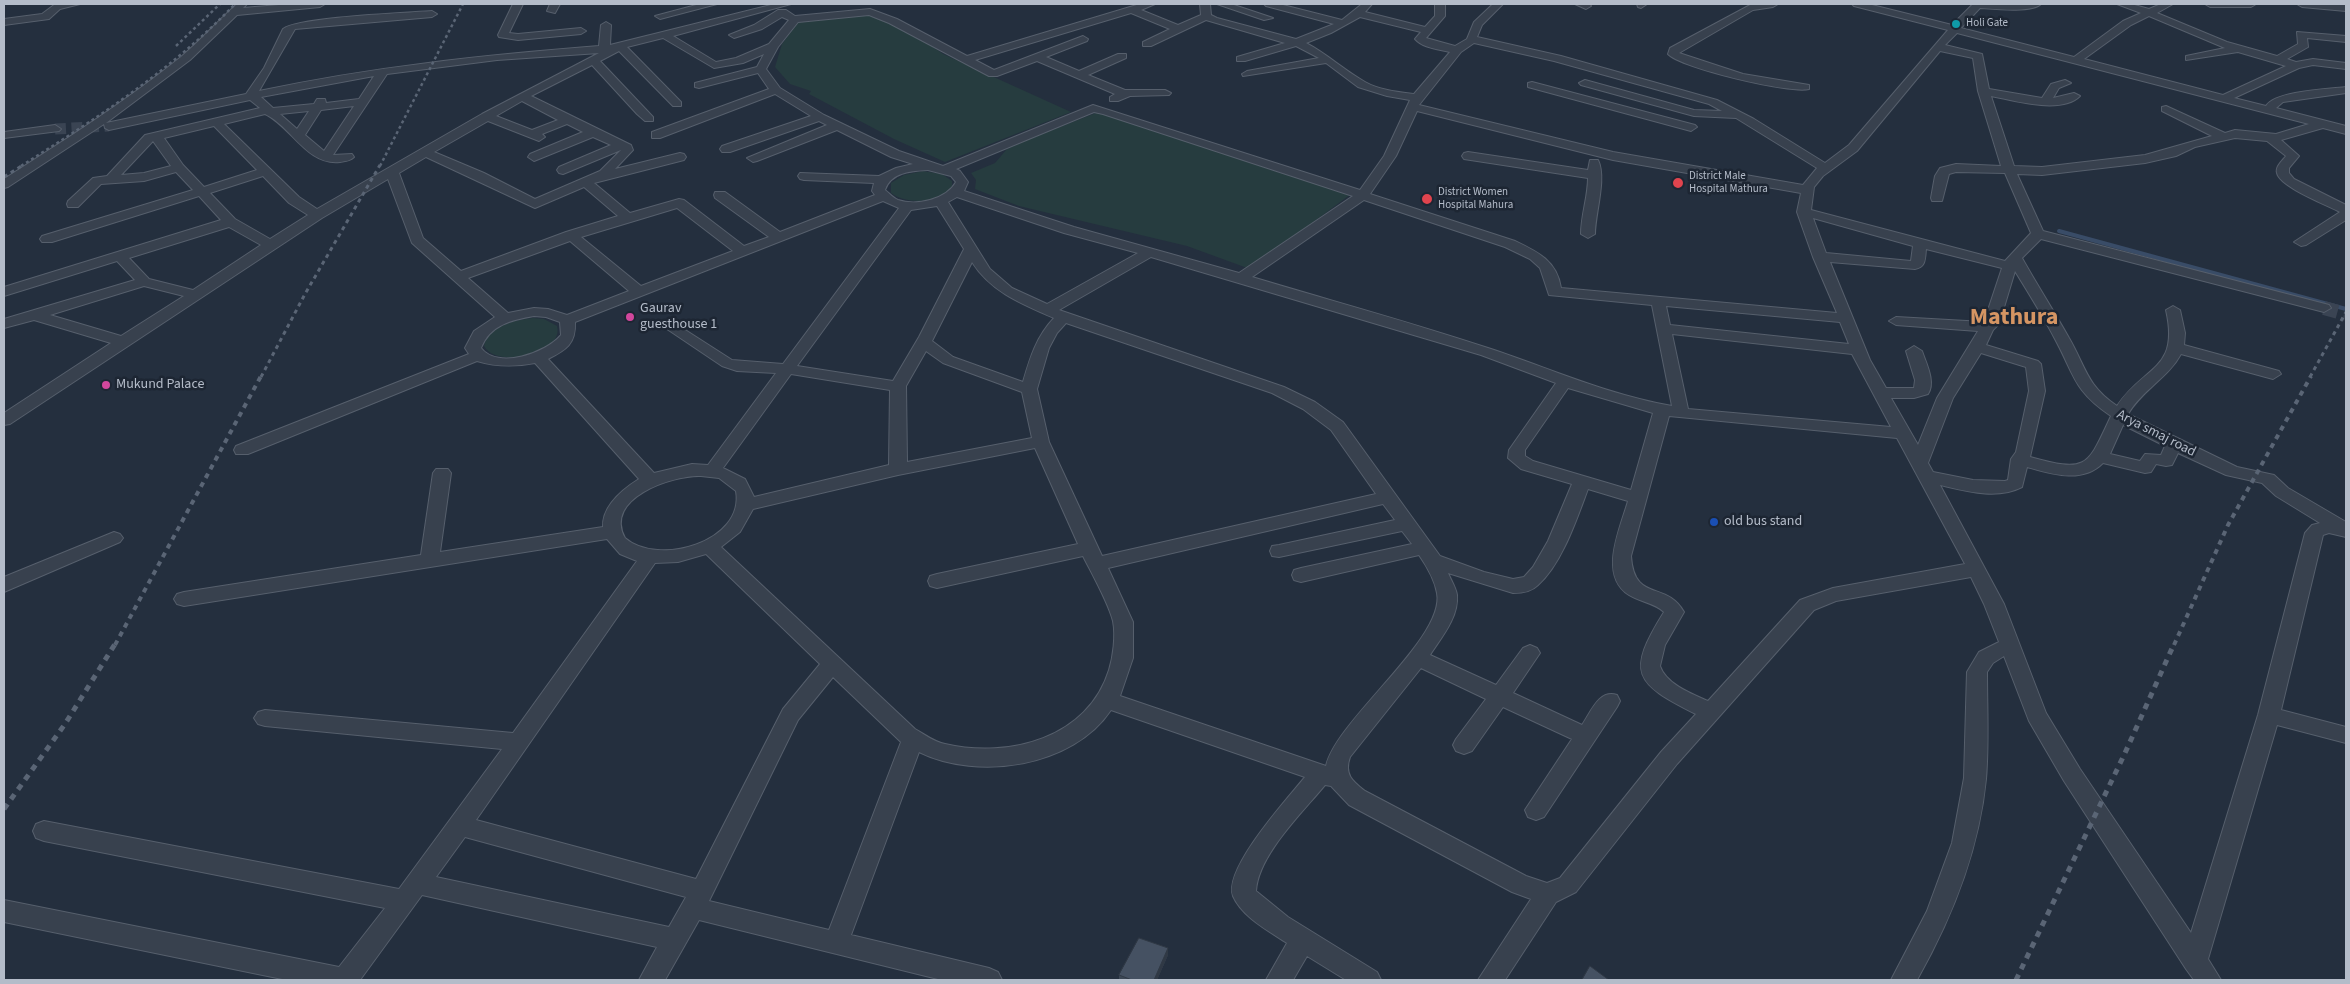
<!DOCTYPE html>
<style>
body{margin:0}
#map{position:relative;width:2350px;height:984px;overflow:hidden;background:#242f3e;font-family:"Source Sans 3",sans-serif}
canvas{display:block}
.frame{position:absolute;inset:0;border:5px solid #b4bcc9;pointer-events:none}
</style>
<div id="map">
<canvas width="2350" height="984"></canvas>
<div class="frame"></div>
</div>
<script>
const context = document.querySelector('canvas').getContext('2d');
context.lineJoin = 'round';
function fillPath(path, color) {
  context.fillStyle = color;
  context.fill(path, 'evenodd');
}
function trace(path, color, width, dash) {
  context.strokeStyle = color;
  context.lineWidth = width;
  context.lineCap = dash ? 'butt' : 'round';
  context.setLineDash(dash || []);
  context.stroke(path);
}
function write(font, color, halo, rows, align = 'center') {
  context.font = font + ' "Source Sans 3",sans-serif';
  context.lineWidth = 5;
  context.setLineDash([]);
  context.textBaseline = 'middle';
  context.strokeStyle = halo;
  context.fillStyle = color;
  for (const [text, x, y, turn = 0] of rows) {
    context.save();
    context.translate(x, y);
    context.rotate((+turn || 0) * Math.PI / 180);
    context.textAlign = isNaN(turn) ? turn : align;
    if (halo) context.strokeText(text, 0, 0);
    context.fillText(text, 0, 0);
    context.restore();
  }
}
const green = new Path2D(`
 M858 14C888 17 919 37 943 54L1071 112 945 162 894 139 809 94 811 91 790 84 775 67 782 44 799 21Z
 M1101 111 1351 194 1250 269 1187 246 1019 206 975 189 976 180 971 173 995 163 1007 149 1029 139Z
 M923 171 942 174 952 181V186C941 204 907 205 891 193V183L904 175Z
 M533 318 544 319 557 326C565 353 497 370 484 346 489 326 515 320 533 318Z`);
const stream = new Path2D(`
 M2059 231 2346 309`);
const minorTunnelFar1 = new Path2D(`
 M55 129 109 126`);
const minorTunnel = new Path2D(`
 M2324 308 2346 314`);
const minor = new Path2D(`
 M59 4H80L60 9 49 19 4 25V19L42 14 54 5Z
 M237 4H247L243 8 291 4H325L320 7 237 15 190 60 106 123 246 94 264 68 283 29C299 17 406 13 432 11L437 14 432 17 295 29 259 91C372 67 484 55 599 46L601 25 606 22 611 25 610 45 775 4H791L673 36 716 62 736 58 769 44 789 20 782 17 762 29 734 38 729 35 754 25 778 10H786L795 16 870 9 897 19 967 56 1140 4H1155L1141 10 1178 25 1201 15 1200 4H1210L1211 15 1217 18 1296 39 1334 24 1266 6 1264 4H1279L1342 20 1362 4H1372L1365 12 1425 27 1435 16V4H1445V16L1426 38 1455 46 1467 39 1474 22 1493 4H1503L1482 25 1477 37 1561 56 1717 100 1754 119 1825 163 1849 145 1948 30 1854 6 1852 4H1868L1952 25 1973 4H2041C2032 13 1994 9 1980 8L1961 28 2074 57 2123 21 2141 13 2117 4H2131L2149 9 2161 4H2173L2157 13 2227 42 2277 56 2298 44 2297 32 2346 36V42L2307 38 2308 47 2287 59 2296 62 2313 59 2346 63V69L2313 65 2299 68 2234 98 2266 106C2275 91 2328 89 2346 87V93L2283 102 2276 108 2346 126V134L2323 128 2281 140 2299 156 2289 168V173L2294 179 2346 205V220L2306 245 2301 246 2294 242 2340 212C2327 205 2280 187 2277 173 2275 167 2282 161 2286 156L2267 141 2235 138 2195 147 2176 156 2145 163 2042 175 2017 174 2043 231 2329 305 2331 308 2324 312 2041 239 2022 258C2037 285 2054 311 2069 338 2086 367 2086 385 2117 406 2144 365 2180 371 2166 310L2173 306 2180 310 2185 333 2184 345 2279 371 2281 374 2273 379 2181 354C2168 378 2142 390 2128 414L2237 467 2274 475 2288 488 2346 522V537L2329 533 2323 535 2281 710 2346 727V743L2277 725 2208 959 2221 980H2194L2186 969 2064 781 2029 721 2004 656 1993 663 1987 672C1987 708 1989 744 1986 779 1979 851 1952 918 1917 980H1891L1927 911 1952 843 1964 778 1967 672 1979 652 1999 642 1984 604 1971 577 1836 601 1814 610 1677 764 1576 892 1556 902 1505 980H1478L1531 899 1512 892 1349 805 1331 786 1325 785C1303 812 1258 855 1256 891L1288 917 1377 972 1381 980H1346L1307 956 1293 980H1266L1287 943C1269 931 1242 917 1233 896 1223 869 1288 798 1305 777L1111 710C1073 767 978 781 919 752L851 935 989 968 998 972 1002 980H942L699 920 665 980H639L657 947 422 895 360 980H287L4 922V900L339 967 385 908 44 841 36 838 33 831 36 824 44 821 399 889 502 749 265 726 258 724 254 718 258 712 265 710 513 733 637 561 620 554 607 539 184 606 177 604 174 599 177 594 184 592 421 555 433 473 436 469H448L451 473 440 552 603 527C602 506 623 489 639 479L535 363C514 367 497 367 477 361L248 454H236L234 450 236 446 469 354 465 348 474 331 495 317 412 243 388 179 322 218 10 424 4 425V413L111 343 34 320 4 328V319L135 280 117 261 4 296V287L221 220 199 196 52 242H42L40 239 42 236 193 190 176 172 144 181 101 184 78 207H68L67 204 68 201 93 178 107 176 145 135 260 108 250 100 109 130 105 128 104 124 8 187 4 188V179C65 140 125 102 181 57 201 40 218 21 237 4ZM1131 13 1170 29 1143 42V46H1151L1206 20 1285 43 1237 57V61H1245L1296 46 1319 58 1247 71 1242 74 1243 76 1326 63 1358 87 1387 96 1410 100 1384 156 1360 190 1093 105 943 166 899 151 824 115 780 88 766 69 778 47 798 22 869 15 889 23 989 76H997L1037 61 1115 94 1110 97V101H1118L1130 96 1169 95 1171 93 1165 90H1125L1088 75 1126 58V54H1118L1079 71 1046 57 1087 41 1088 39 1083 36 994 70 975 60ZM2149 16 2225 48 2186 56V60L2238 52 2286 66 2223 95 2084 59 2131 25ZM1360 17 1421 32 1415 39C1423 48 1438 49 1450 52L1414 94C1398 92 1379 90 1365 82 1344 70 1327 54 1306 43L1331 33ZM1957 33 2309 124 2276 134 2235 130 2225 133 2166 106 2162 107V111L2212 136 2145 155 2042 167 2014 166 1991 96C2013 100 2061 115 2080 96L2074 93 2053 98 2059 88 2071 83 2065 80 2051 84 2042 98 1989 89 1982 54 1945 45ZM663 38 714 68 743 63 764 54 757 67 695 83V87L699 88 758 73 769 89 652 132V138H660L775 94 811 116 722 146 720 149 722 152H730L819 121 827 125 747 158 753 162 757 161 837 130 891 157 913 164 896 168 879 176 800 173 798 176 800 179 804 180 874 183 872 191 875 195 780 232 725 192H715L714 195 715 198 769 237 744 246 684 200 679 199 630 213 594 183 684 160 686 157 684 154 680 153 615 169 633 150 631 145 531 96 592 65 637 114 645 121H653V117L600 61 619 51 673 106H681V102L627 47ZM1474 43 1554 61 1709 104 1722 111 1694 110 1585 80 1579 83 1581 85 1694 116 1736 118 1817 168 1803 185 1613 152 1419 105 1461 52ZM1940 51 1973 58 1978 91 2001 166 1956 164 1940 168 1935 176 1931 198 1932 201H1942L1949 174 1956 172 2005 173 2031 233 2005 261 1811 210 1814 187 1823 176 1857 151ZM599 53 482 114 317 209 299 197 224 124 265 114C291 126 307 166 340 162 346 161 350 161 354 157L352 154 333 155 387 74 497 60ZM374 76 359 99 326 103 325 99H317L314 104 273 108 261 97ZM522 101 558 120 532 130 496 116ZM354 106 324 151 305 135 321 110ZM309 111 297 129 280 114ZM1417 111 1613 160 1801 193 1797 212 1813 257 1837 313 1561 288C1557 261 1538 252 1515 241L1370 194 1396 156ZM1094 112 1103 114 1353 196 1239 273 1074 227 964 191 968 182 960 171 956 169ZM488 121 539 141 545 137 542 134 567 124 583 132 530 154 528 157 534 161 593 137 611 145 559 167 557 170 559 173 563 174 621 150 600 171 535 199 484 173 434 152ZM214 126 257 170 204 187 183 165 164 138ZM153 141 171 166 144 173 121 175ZM426 157 535 208 584 187 618 216 566 232 461 271 423 238 399 173ZM928 170 951 176 956 182C946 200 916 206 898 200 893 198 889 193 885 190 891 172 911 171 928 170ZM263 176 289 203 308 215 270 239 235 219 210 193ZM957 197 1064 233 1138 253 1047 304 1012 288 990 269 948 202ZM1364 200 1505 247 1530 259 1540 268 1549 295 1652 305 1672 406C1609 395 1551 369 1491 349 1413 323 1332 301 1252 277ZM883 201 899 208 783 364 732 360 679 326 674 325 667 329 722 366 737 371 776 373 708 465 692 464 654 473 548 359C566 350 576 344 575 322ZM937 206 964 249 919 337 893 381 797 366 911 210ZM677 208 733 251 641 286 581 237ZM1813 218 1913 246 1911 261 1826 253ZM229 227 261 245 193 290 149 279 129 258ZM570 241 629 291 567 315 548 309 534 308 508 313 468 278ZM1926 249 2002 268 1984 322 1896 317 1889 321 1896 325 1978 331 1937 398 1918 445 1891 398H1914L1928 394C1936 382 1926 363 1922 351L1914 346 1906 351 1915 380 1914 388H1886L1870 360 1830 262 1915 269C1926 267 1925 259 1926 249ZM1151 257 1481 355 1556 383 1509 450 1508 458 1521 469 1572 484 1548 541 1533 567 1524 577 1513 579 1484 572 1440 556 1343 422 1315 402 1284 387 1059 310ZM972 262C991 292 1022 304 1054 318 1036 337 1030 358 1023 382L953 357 932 341ZM2015 271C2029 294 2043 316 2055 339 2075 376 2073 390 2111 416 2087 467 2088 473 2030 457L2045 391 2041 364 2038 361 1986 345 1993 330 1999 324ZM144 286 184 296 121 336 50 315ZM1666 306 1840 322 1849 344 1670 325ZM534 316 546 317 560 322 561 335C546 353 498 370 481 348 490 325 511 320 534 316ZM1066 323 1272 393 1303 409 1331 430 1376 494 1102 556 1049 442 1037 389 1049 348 1057 333ZM1672 334 1852 354 1891 427 1688 409ZM926 351 943 363 1022 392 1032 438 907 462 906 386ZM1981 353 2026 367 2029 391 2016 452 2011 459 2008 480 2005 481 1973 480 1933 472 1928 463 1953 398ZM791 374 890 390 889 465 754 497 745 479 723 468ZM1568 388 1653 413 1631 490 1533 461 1525 456V450ZM1669 416 1897 438 1965 564 1833 588 1800 600 1708 701C1692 694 1666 684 1660 666L1665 645 1684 612C1666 580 1634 603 1631 556ZM2123 425 2165 446 2161 455 2145 454 2140 461 2110 454ZM1035 448 1078 544 937 574 930 576 928 581 930 586 937 588 1083 556C1092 574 1108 602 1113 621 1116 636 1113 657 1109 670 1088 738 1009 759 945 744 934 742 924 734 915 729L721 547 740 532 753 509 898 475ZM2178 453 2226 475 2262 483 2276 496 2320 523 2312 525 2305 533 2258 715 2191 933 2080 769 2046 713 2004 604 1940 485C1966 491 1997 500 2022 487L2027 467C2052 474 2082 484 2103 463L2145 473 2151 472 2156 464 2166 466 2172 465ZM701 476 719 478 736 491C745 542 658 567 625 538 603 498 673 475 701 476ZM1588 489 1628 501C1620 529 1598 575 1629 595 1640 602 1655 603 1664 612 1626 673 1634 683 1696 714L1661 752 1560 878 1547 883 1526 876 1365 791C1352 781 1344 774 1350 757L1421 668 1486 699 1456 739 1453 745 1456 751 1464 754 1472 751 1503 707 1572 739 1525 810 1528 817 1536 820 1544 817 1617 707 1620 701 1617 695C1599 689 1591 712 1582 725L1513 693 1540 653 1537 648 1530 645 1523 648 1496 685 1430 655C1441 638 1459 617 1457 595 1456 588 1451 580 1448 573L1513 593C1522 593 1531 592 1538 585 1562 564 1577 518 1588 489ZM1383 504 1395 520 1279 545 1272 546 1270 551 1272 556 1279 557 1402 531 1412 544 1301 568 1294 570 1292 575 1294 580 1301 582 1419 555C1426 565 1435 581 1437 593 1446 638 1336 720 1326 766L1120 696 1133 658V622L1108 568ZM706 554 820 664 783 709 696 879 476 820 655 563 678 562ZM833 677 901 742 829 930 709 901 798 720ZM465 837 686 897 669 927 436 877Z
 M513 4H523L509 33 518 34 581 28 586 31 581 34 518 40 499 37 498 35Z
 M550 4H560L555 13 547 11Z
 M700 4H717L660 19 655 16Z
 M1217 4H1231L1273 18 1264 20Z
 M1575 4H1589L1591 6 1586 9Z
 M1637 4H1647L1641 8 1638 7Z
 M1752 4H1778L1773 7 1753 10 1679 53 1743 74 1809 85V89C1790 94 1681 68 1668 54L1670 48Z
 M2205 4H2256L2251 7H2210Z
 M2297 4 2346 5V11L2302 7Z
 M1532 82 1695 125 1697 127 1691 131 1528 87V83Z
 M55 125 61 129 59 131 4 138V132Z
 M1468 152 1588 170 1590 160H1598C1607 178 1595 214 1595 234L1588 238 1581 234C1581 215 1588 197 1588 178L1464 159 1462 156 1464 153Z
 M114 532 120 534 123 538 120 542 4 592V577Z`);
const railFar3 = new Path2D(`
 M176 46 220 4
 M21 166C97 118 172 70 235 4
 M380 166 463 4`);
const railFar2 = new Path2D(`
 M4 177 23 165
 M261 377 305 294 380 165
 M2310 377 2346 312`);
const railFar1 = new Path2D(`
 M115 645 261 376
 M2174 645 2228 525 2311 376`);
const rail = new Path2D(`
 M4 809 65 724 115 644
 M2016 980 2125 753 2174 644`);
const wall = new Path2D(`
 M1168 948V955L1157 980H1119V975Z`);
const shadedWall = new Path2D(`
 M1168 948V955L1157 980H1154Z`);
const building = new Path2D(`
 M1139 938 1168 948 1154 980H1132L1119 975Z
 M1590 966 1609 980H1582Z`);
const markers = [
 [1956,24,5,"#0f9aa8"],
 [1678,183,6,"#e0444e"],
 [1427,199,6,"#e0444e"],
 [630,317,5,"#d1479c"],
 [106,385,5,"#d1479c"],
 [1714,522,5,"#1a4fb4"]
];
const farPoinames = [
 ["Holi Gate",1966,24],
 ["District Male",1689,177],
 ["Hospital Mathura",1689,190],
 ["District Women",1438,193],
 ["Hospital Mahura",1438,206]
];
const poiNames = [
 ["Gaurav",640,309],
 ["guesthouse 1",640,325],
 ["Mukund Palace",116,385],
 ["old bus stand",1724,522]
];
const streetNames = [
 ["Arya smaj road",2156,434,27]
];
const townNames = [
 ["Mathura",2014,319]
];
fillPath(green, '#263c3f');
trace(stream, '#394c67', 4);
trace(minorTunnelFar1, '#3a4453', 11, [11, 5.5]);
trace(minorTunnel, '#3a4453', 14, [14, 7]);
trace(minor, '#565f6c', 2);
fillPath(minor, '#38414e');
trace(railFar3, '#5a6575', 2.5, [3, 3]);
trace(railFar2, '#5a6575', 3, [4, 4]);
trace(railFar1, '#5a6575', 4, [5, 5]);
trace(rail, '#5a6575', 5, [6, 6]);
fillPath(wall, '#3b4654');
fillPath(shadedWall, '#303945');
fillPath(building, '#455162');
trace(building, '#303945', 1);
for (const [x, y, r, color] of markers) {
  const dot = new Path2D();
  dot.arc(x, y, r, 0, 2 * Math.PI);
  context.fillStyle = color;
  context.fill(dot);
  trace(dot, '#1d2633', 2);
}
write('11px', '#b4bcc9', '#1d2633', farPoinames, 'left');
write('14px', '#b4bcc9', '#1d2633', poiNames, 'left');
write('14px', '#b4bcc9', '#1d2633', streetNames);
write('bold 24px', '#d59563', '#1d2633', townNames);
</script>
